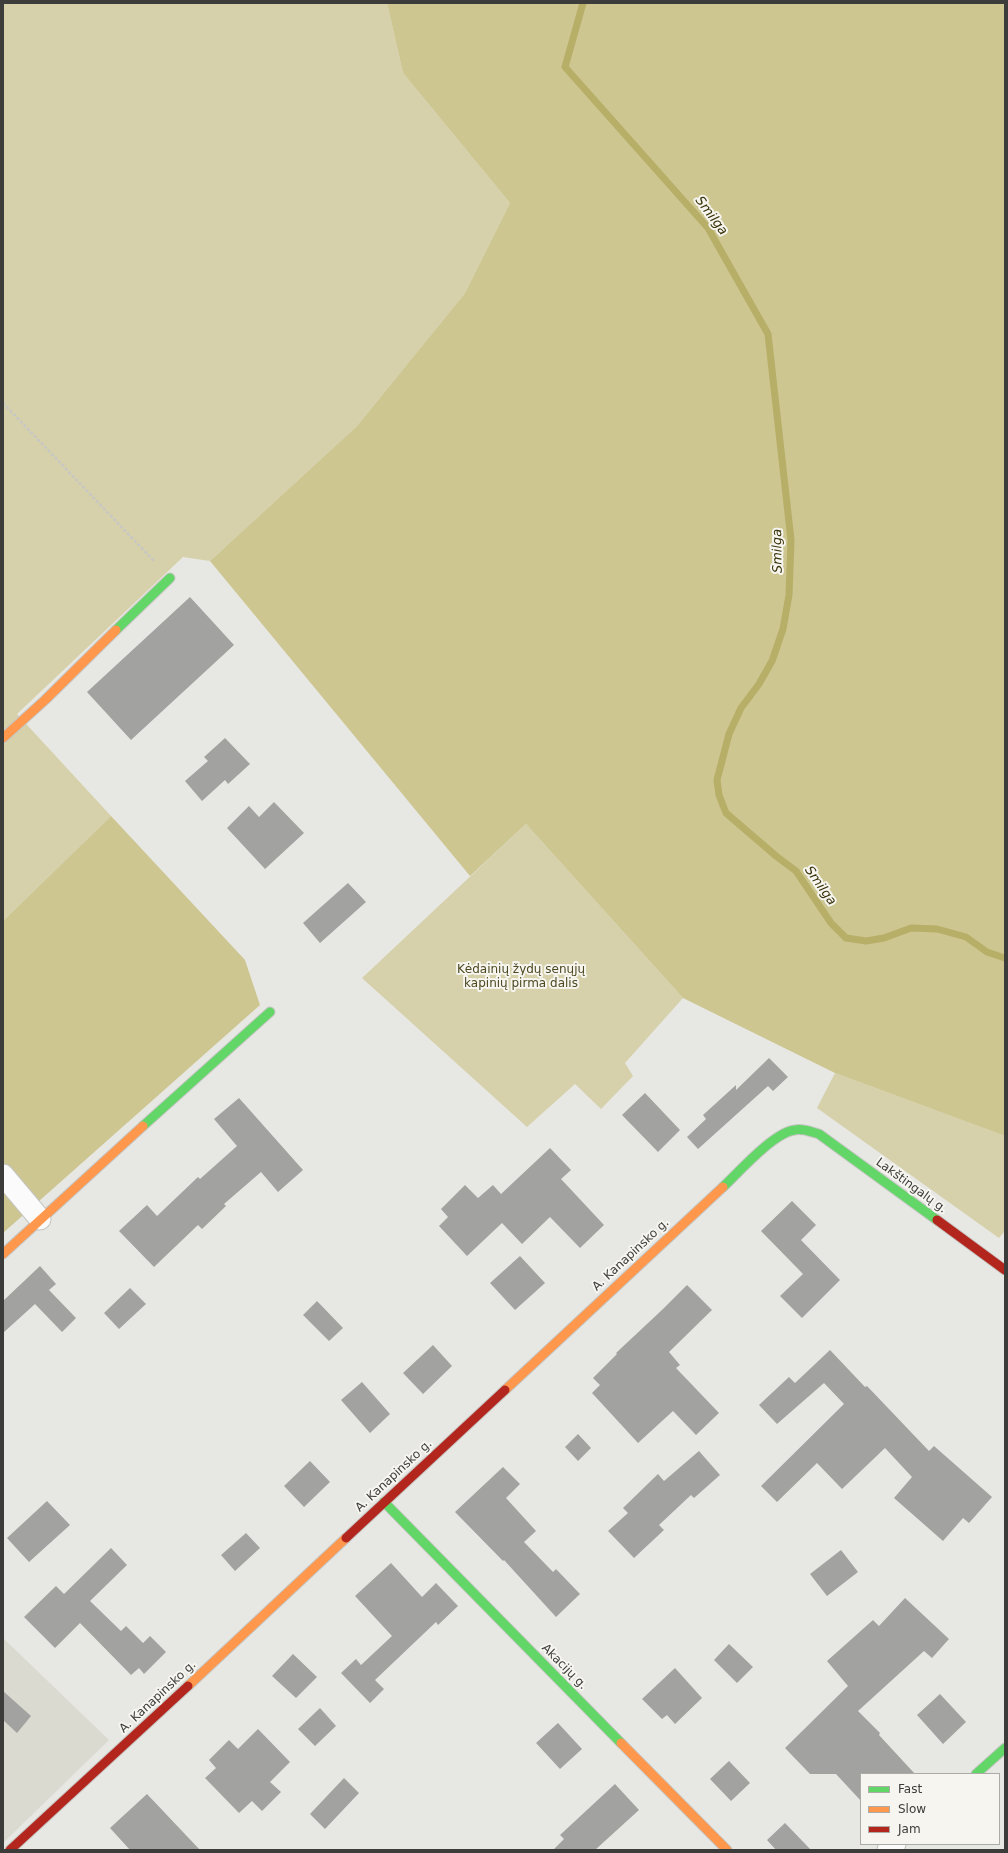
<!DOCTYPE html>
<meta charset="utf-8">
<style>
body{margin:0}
#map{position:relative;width:1008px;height:1853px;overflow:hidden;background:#e7e7e3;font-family:"DejaVu Sans",sans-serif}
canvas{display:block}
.frame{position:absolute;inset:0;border:4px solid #3c3c3a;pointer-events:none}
.legend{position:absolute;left:860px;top:1773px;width:140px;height:72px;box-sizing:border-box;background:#f6f5ef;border:1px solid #acaba7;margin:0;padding:5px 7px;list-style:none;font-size:12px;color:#3c3c3a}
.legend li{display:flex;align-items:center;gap:8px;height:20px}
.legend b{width:20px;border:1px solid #acaba7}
</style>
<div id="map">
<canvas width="1008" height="1853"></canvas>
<div class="frame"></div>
<ul class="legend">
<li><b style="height:5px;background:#63d668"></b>Fast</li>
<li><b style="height:5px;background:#ff974d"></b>Slow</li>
<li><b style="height:5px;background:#b3261e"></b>Jam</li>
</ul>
</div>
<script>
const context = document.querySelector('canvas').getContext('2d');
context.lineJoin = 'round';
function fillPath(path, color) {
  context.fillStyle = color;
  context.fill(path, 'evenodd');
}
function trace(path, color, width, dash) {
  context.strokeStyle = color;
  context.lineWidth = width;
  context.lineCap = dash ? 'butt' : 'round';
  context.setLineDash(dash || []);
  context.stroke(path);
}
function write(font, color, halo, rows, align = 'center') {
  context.font = font + ' "DejaVu Sans",sans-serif';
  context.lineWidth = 4;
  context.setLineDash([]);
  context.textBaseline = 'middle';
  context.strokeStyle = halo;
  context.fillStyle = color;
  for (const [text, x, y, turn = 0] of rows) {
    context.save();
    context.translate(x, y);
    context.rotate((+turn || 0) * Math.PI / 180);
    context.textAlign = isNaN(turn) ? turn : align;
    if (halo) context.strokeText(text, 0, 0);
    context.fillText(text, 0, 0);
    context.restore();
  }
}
const built = new Path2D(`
 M3 1638 109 1740 3 1843Z`);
const green = new Path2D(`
 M3 3H387L403 73 510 203 465 293 357 426 210 561 183 557 17 714 111 816 3 921Z
 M526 824 683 998 625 1063 633 1076 601 1109 575 1084 527 1127 362 978Z
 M835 1073 1005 1136V1231L999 1238 817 1108Z`);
const forest = new Path2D(`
 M387 3H1005V1136L835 1073 683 998 526 824 470 876 210 561 357 426 465 293 510 203 403 73Z
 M111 816 245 960 260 1005 3 1233V921Z`);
const stream = new Path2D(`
 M583 3 565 67 708 228 768 334 791 540 789 595 783 629 772 661 759 684 741 708 729 734 717 780 719 795 726 813 776 856 796 871 831 923 846 938 866 941 884 938 911 928 937 929 966 937 987 952 1005 958`);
const building = new Path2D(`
 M190 597 234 645 131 740 87 692Z
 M225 738 250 764 228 784 225 780 202 801 185 781 208 761 204 757Z
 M274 802 304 833 265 869 227 828 249 806 259 817Z
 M348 883 366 902 320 943 303 923Z
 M769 1058 788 1077 773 1091 768 1086 698 1149 687 1137 706 1119 703 1115 736 1085V1090Z
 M645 1093 680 1130 658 1152 622 1115Z
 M239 1098 303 1170 278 1192 261 1172 224 1204 226 1206 202 1229 198 1225 154 1267 119 1231 147 1205 157 1216 198 1177 200 1179 237 1146 214 1119Z
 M550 1148 571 1170 561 1179 604 1225 580 1248 550 1217 522 1244 502 1223 467 1256 439 1226 448 1217 441 1209 465 1185 478 1198 493 1185 501 1194Z
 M792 1201 816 1225 801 1240 840 1280 802 1318 780 1296 803 1274 761 1231Z
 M520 1256 545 1283 515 1310 490 1283Z
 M40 1266 56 1284 49 1290 76 1318 62 1332 35 1304 3 1333V1301Z
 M687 1285 712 1310 669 1352 680 1365 676 1368 719 1413 696 1435 673 1411 638 1443 592 1393 600 1385 593 1378 617 1354 616 1353 663 1309Z
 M130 1288 146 1304 119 1329 104 1313Z
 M317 1301 343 1328 329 1341 303 1315Z
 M433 1345 452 1366 423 1394 403 1373Z
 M830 1350 865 1387 867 1386 929 1451 934 1446 992 1497 969 1523 963 1518 943 1541 894 1498 912 1477 885 1448 842 1489 817 1463 777 1502 761 1486 844 1404 824 1383 777 1424 759 1405 789 1377 795 1383Z
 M362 1382 390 1414 370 1433 341 1400Z
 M578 1434 591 1448 578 1461 565 1447Z
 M699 1451 720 1475 694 1498 691 1495 659 1525 664 1530 634 1558 608 1531 628 1513 623 1508 658 1474 664 1481Z
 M310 1461 330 1482 304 1507 284 1486Z
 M503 1467 520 1484 506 1498 536 1531 524 1542 553 1572 556 1569 580 1594 556 1617 504 1560 503 1561 455 1512Z
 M47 1501 70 1525 29 1562 7 1538Z
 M246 1533 260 1548 235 1571 221 1555Z
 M111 1548 127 1565 90 1601 121 1631 126 1626 143 1643 150 1636 166 1652 144 1674 139 1668 131 1675 80 1623 55 1648 24 1617 56 1586 64 1594Z
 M841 1550 858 1572 827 1596 810 1574Z
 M391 1563 422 1597 436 1583 458 1606 438 1625 436 1622 375 1680 384 1689 370 1703 341 1673 356 1659 361 1665 392 1636 355 1596Z
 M905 1598 949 1639 932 1658 924 1651 858 1711 880 1733 879 1735 915 1774H861V1801L836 1774H810L785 1748 848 1686 827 1661 873 1620 879 1626Z
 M729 1644 753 1667 737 1683 714 1660Z
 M293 1654 317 1677 296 1698 272 1676Z
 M675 1668 702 1698 675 1724 667 1715 662 1719 642 1699Z
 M3 1691 31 1716 17 1733 3 1720Z
 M940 1694 966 1722 943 1744 917 1715Z
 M320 1708 336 1726 315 1746 298 1729Z
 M558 1723 582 1749 560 1769 536 1743Z
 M258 1729 290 1762 270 1782 281 1792 262 1811 252 1801 239 1813 205 1778 216 1768 209 1760 229 1740 238 1749Z
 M729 1761 750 1783 731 1801 710 1779Z
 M344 1778 359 1793 325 1829 310 1814Z
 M615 1784 639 1810 595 1850H553L564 1839 560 1835Z
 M147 1794 200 1850H130L110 1828Z
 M785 1823 811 1850H776L767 1840Z`);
const path = new Path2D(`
 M3 403 155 562`);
const street = new Path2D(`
 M3 1175 40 1219
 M888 1850 895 1844`);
const fast = new Path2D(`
 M116 630 170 578
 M143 1126 270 1012
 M723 1187C739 1172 774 1132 795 1130 803 1128 811 1132 819 1134L937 1220
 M384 1502 621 1743
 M976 1774 1005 1748`);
const slow = new Path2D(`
 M3 738 45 700 116 630
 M3 1254 143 1126
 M505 1390 723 1187
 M188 1686 346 1538
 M621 1743 727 1850`);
const jam = new Path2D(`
 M937 1220 1005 1270
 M346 1538 505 1390
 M10 1850 188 1686`);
const parkNames = [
 ["Kėdainių žydų senųjų",521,970],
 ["kapinių pirma dalis",521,984]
];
const streetNames = [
 ["Lakštingalų g.",911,1186,36],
 ["A. Kanapinsko g.",631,1255,-43],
 ["A. Kanapinsko g.",394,1476,-43],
 ["Akacijų g.",564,1667,45],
 ["A. Kanapinsko g.",158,1697,-43]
];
const waterNames = [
 ["Smilga",711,216,53],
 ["Smilga",778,551,-91],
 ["Smilga",820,886,55]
];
fillPath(built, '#dadad0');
fillPath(green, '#d6d1aa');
fillPath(forest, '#cdc690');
trace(stream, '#b7ae68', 7);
fillPath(building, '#a2a2a1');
trace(street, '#c5c5c2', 23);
trace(fast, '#c5c5c2', 11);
trace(slow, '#c5c5c2', 11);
trace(jam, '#c5c5c2', 11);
trace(path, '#c7c7c5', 2.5, [3, 2]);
trace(street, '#fbfbfb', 21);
trace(fast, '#63d668', 9);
trace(slow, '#ff974d', 9);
trace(jam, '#b3261e', 9);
write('12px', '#4d4820', '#f6f5ef', parkNames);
write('12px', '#3c3c3a', '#f6f5ef', streetNames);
write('italic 13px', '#393309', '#f6f5ef', waterNames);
</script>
